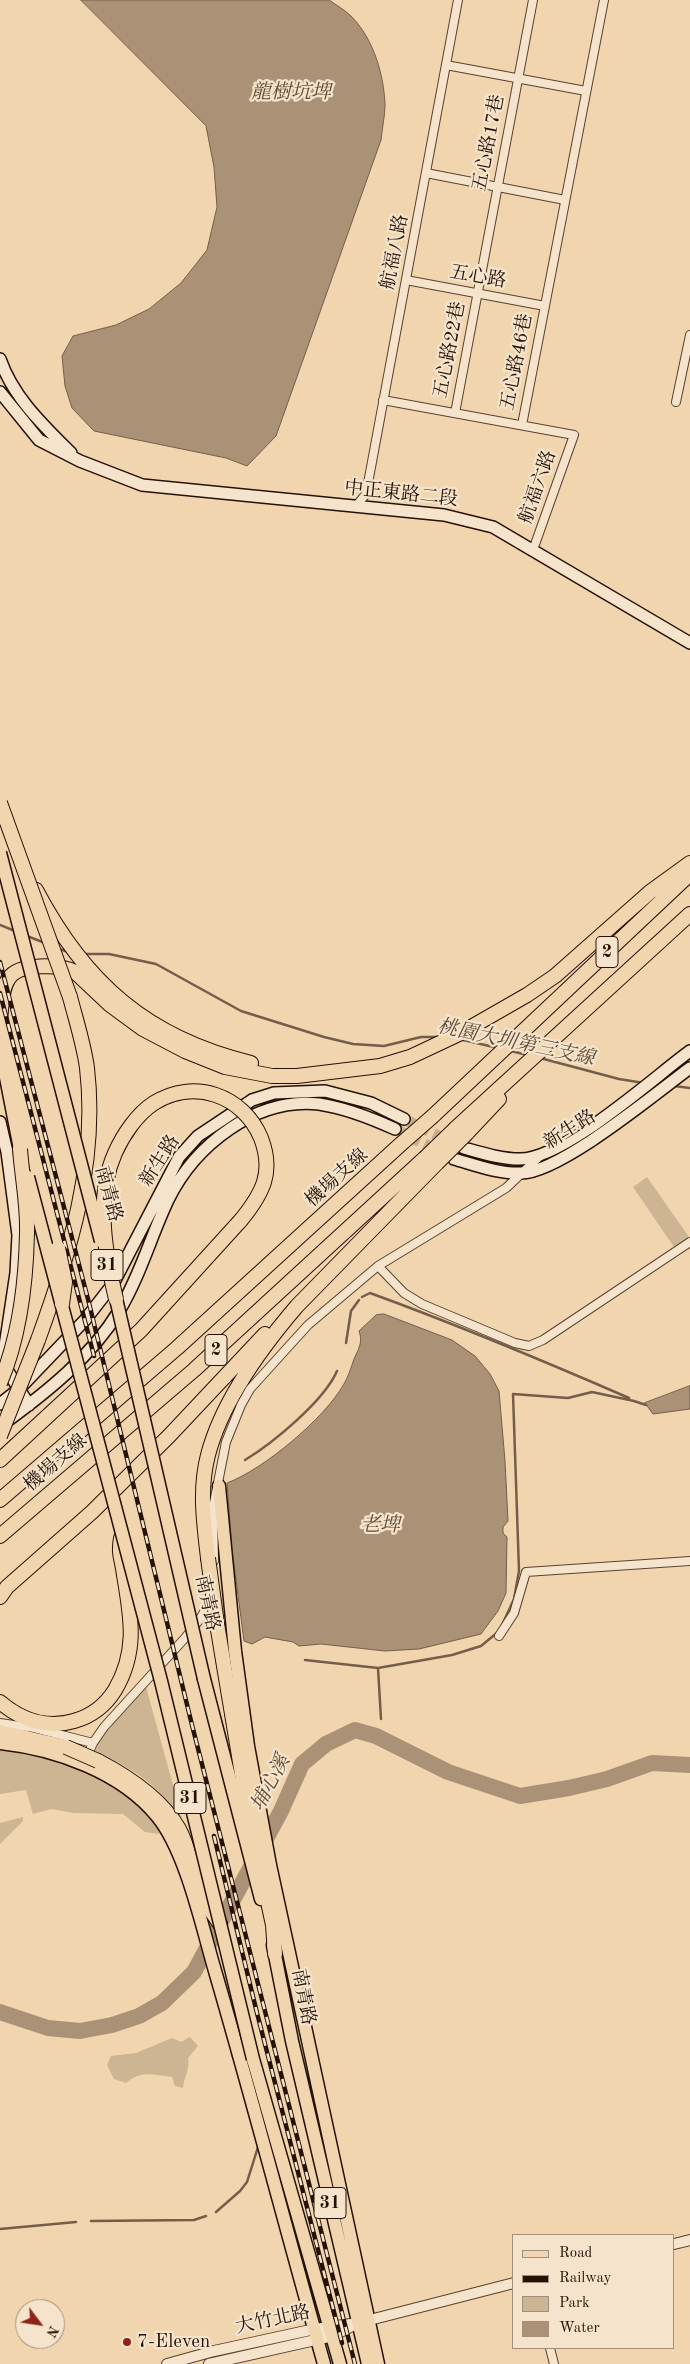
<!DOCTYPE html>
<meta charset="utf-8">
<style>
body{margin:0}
#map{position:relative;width:690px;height:2364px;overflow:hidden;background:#f0d5af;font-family:"Old Standard TT",serif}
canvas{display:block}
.legend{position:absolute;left:512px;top:2234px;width:162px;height:115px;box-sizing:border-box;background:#f5e4cb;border:1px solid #a2907c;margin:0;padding:6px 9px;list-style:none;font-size:15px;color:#251106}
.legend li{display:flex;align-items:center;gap:10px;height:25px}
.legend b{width:25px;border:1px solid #a2907c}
.north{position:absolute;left:15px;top:2299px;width:50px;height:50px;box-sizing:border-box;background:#f5e4cb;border:1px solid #a2907c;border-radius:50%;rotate:121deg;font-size:14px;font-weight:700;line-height:20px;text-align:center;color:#251106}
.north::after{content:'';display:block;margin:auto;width:18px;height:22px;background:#8f2418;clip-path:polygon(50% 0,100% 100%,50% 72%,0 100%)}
</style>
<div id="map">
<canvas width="690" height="2364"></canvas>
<ul class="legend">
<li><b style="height:6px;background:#f0d5af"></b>Road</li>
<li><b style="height:6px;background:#251106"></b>Railway</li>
<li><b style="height:14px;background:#cdb492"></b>Park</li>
<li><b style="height:14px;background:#ab9276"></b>Water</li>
</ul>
<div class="north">N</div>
</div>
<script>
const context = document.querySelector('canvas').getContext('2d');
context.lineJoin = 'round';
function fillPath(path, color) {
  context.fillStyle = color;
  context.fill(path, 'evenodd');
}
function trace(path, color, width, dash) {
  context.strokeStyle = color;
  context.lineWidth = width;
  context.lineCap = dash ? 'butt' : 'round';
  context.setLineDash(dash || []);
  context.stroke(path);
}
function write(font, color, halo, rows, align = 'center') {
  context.font = font + ' "Old Standard TT","Noto Serif TC",serif';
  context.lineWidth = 4.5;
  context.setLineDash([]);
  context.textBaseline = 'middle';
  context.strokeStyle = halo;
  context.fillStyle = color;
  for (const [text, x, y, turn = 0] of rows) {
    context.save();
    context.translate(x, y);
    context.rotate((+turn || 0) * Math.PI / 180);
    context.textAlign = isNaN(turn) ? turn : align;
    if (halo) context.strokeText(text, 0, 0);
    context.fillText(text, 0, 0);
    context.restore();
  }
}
const green = new Path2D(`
 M647 1177 689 1237 674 1247 633 1187Z
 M146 1687 182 1818C171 1813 167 1800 159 1792 141 1773 117 1762 95 1751 107 1724 125 1707 146 1687Z
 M0 1748C15 1751 30 1753 45 1757 77 1766 149 1801 160 1834L145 1832 123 1814 74 1813 51 1809 33 1814 26 1790 0 1794Z
 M23 1817V1821L0 1844V1823Z
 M190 2037 198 2046 188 2058C190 2070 184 2077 183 2088L175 2086 172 2077C154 2075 141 2070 126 2083L114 2079 107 2065 111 2056 136 2053 172 2038 181 2042Z`);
const water = new Path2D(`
 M81 0H329C336 5 345 10 351 16 373 38 384 74 385 105 385 116 382 129 381 140L276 436 247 466 226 458 94 431 72 408 65 386 62 356 73 336 116 325 149 309 181 283 207 250 217 207 214 167 206 126Z
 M384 1314 452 1340 475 1356 490 1374 499 1391 505 1461 508 1521 503 1527V1533L507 1537 506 1593 498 1611 481 1634 419 1649 385 1651 321 1644 299 1646 293 1642 265 1637 252 1644 244 1641 232 1549 227 1483C264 1469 324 1419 344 1384 348 1377 351 1368 354 1359 359 1348 363 1342 359 1331L376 1315Z
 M690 1386V1409L653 1414 645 1403Z`);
const stream = new Path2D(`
 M0 925 15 931
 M27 936 45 943
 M57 948 68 952
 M84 954H109L156 964 241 1011 324 1037 353 1044 384 1046 421 1037H439
 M459 1039 498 1048
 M511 1051 527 1055
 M540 1058 619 1079 644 1083
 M674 1086 690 1088
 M362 1297 370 1293C458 1325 544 1361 629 1398
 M346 1343 351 1311 359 1300
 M634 1401 646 1405
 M245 1460C273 1443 324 1401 337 1371
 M502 1625 514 1599 519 1571 513 1394 568 1398 592 1392 634 1401
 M305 1660 378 1668
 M381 1719 378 1668 452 1655 481 1646 498 1632
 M232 2054 235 2062
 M216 2212 240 2191 247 2182 258 2147
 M91 2221 194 2220 206 2216
 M0 2229 76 2222`);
const river = new Path2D(`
 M0 2012 48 2028 80 2031 112 2025 139 2016 162 2003 194 1972 281 1811 302 1764 326 1744 355 1730 376 1736 448 1772 520 1796 569 1788 607 1779 652 1763 690 1765`);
const secondaryTunnel = new Path2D(`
 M404 1119 451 1142
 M395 1129 440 1152`);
const minor = new Path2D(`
 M446 65 586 91
 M426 173 565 200
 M406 280 545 306
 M383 400 574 435 533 550
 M676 402 690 335
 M455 413 533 0
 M522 425 604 0
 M356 506 366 494 458 0
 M378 1266 404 1293 422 1304 515 1343 529 1346 543 1340 690 1242
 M214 1561 213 1508 226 1442 241 1405 250 1389 308 1325 378 1266 506 1188 540 1156
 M499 1636 514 1613 526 1572 690 1561
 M0 1723 34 1728 93 1743
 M86 1758 93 1743 104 1727 185 1638 200 1619 211 1600
 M550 2348 554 2364`);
const tertiary = new Path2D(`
 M674 2244 690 2240
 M167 2364 214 2351 315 2329 358 2323 514 2283
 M209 2364 333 2336 352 2326`);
const secondary = new Path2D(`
 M0 359C13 397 43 425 71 453
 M0 392 39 440 80 461 142 485 444 515 493 527 690 643
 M0 1122 7 1152 18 1235 16 1273 4 1353 7 1370 29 1405
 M464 1148C482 1153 501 1159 520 1159 564 1159 653 1078 690 1051
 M454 1159C475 1165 499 1174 521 1173 560 1173 656 1093 690 1068
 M0 1404 19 1389 85 1320 113 1284 179 1157 198 1136 252 1100 274 1093 325 1091 371 1103 404 1119
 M3 1424C47 1392 91 1357 119 1311 140 1276 151 1236 168 1200 195 1145 256 1097 319 1104 346 1108 371 1118 395 1129`);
const primary = new Path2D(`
 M1 1052 20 1149
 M219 1486 235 1651 248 1746 270 1865 378 2364
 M204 1679 261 1899
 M0 1743C56 1749 121 1772 157 1816 186 1851 202 1927 215 1971 253 2101 287 2233 324 2364
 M273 1945 292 2041 368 2364
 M253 2059 340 2364`);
const motorway = new Path2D(`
 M36 890C85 983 147 1038 251 1063
 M0 1019C2 1006 1 989 9 978 19 963 60 964 75 972L109 1004 143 1029 185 1051 225 1067 272 1076H297L380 1066 410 1057 459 1034 527 995 555 976 650 892 690 863
 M0 1026 58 1248
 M433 1116 690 874
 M456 1128 690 914
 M467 1133 499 1099
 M38 1340C70 1252 98 1162 87 1068 84 1045 76 1020 70 997
 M0 1460 141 1330 241 1220
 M0 1500 177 1348 401 1144
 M0 1536 194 1370 425 1158
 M208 1558C204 1524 199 1489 208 1455 222 1401 261 1348 297 1306L437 1163
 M0 1597 7 1587 92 1512 169 1436 265 1334
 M217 1624 247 1804 273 1925 275 1954
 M0 1702C21 1720 47 1729 74 1721 92 1716 105 1706 115 1690 138 1651 131 1617 124 1575 122 1558 118 1556 121 1538
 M0 1732 66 1747
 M98 1761C129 1777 161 1798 179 1829 191 1851 192 1877 203 1898 208 1907 214 1915 220 1924`);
const rail = new Path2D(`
 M0 962 89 1303 192 1725 355 2364
 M0 993 94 1356
 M214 1836 257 2013 342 2343`);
const primaryBridge = new Path2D(`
 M0 853 101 1241
 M28 1177 161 1681 253 2059
 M114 1290 204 1679`);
const motorwayBridge = new Path2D(`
 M0 803 70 997
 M401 1144 433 1116
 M425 1158 456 1128
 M437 1163 467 1133
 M58 1248 65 1282 62 1304
 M116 1299C105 1253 95 1198 115 1153 123 1135 137 1114 154 1103 194 1078 243 1095 261 1138 274 1172 263 1193 241 1220
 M0 1383C20 1336 26 1283 27 1233 28 1205 22 1177 20 1149
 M0 1436 38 1340
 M208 1558 217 1624
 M66 1747 98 1761`);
const markers = [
 [127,2342,5,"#8f2418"]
];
const shields = [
 [607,952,22],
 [107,1265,32],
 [216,1350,22],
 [190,1798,32],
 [330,2203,32]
];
const shieldNames = [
 ["2",607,952],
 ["31",107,1265],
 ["2",216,1350],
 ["31",190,1798],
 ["31",330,2203]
];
const streetNames = [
 ["五心路17巷",489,143,-79],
 ["航福八路",395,252,-79],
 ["五心路",478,277,10],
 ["五心路22巷",450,350,-79],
 ["五心路46巷",517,362,-79],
 ["航福六路",538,487,-71],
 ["中正東路二段",401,494,6],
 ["新生路",570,1130,-32],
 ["新生路",160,1161,-57],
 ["機場支線",337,1178,-42],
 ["南青路",108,1194,75],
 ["機場支線",56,1463,-41],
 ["南青路",207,1603,78],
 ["南青路",303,1997,79],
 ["大竹北路",273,2320,-12]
];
const poiNames = [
 ["7-Eleven",137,2342]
];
const waterNames = [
 ["龍樹坑埤",291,93],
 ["桃園大圳第三支線",516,1043,12],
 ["老埤",380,1526],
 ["埔心溪",271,1783,-62]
];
fillPath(green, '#cdb492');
fillPath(water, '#ab9276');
trace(water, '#755e49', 1);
trace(stream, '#755e49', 2.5);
trace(river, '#ab9276', 16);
trace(secondaryTunnel, '#c7ae8d', 11, [11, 5.5]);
trace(minor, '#584230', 10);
trace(tertiary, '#584230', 12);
trace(secondary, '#251106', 14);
trace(primary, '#251106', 15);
trace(motorway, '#251106', 16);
trace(minor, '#f5e4cb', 8);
trace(tertiary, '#f5e4cb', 10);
trace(secondary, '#f5e4cb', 11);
trace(primary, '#f0d5af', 12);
trace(motorway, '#f0d5af', 14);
trace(rail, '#251106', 4.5);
trace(rail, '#f5e4cb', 2.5, [8]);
trace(primaryBridge, '#251106', 15, []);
trace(motorwayBridge, '#251106', 16, []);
trace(primaryBridge, '#f0d5af', 12);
trace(motorwayBridge, '#f0d5af', 14);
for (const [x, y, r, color] of markers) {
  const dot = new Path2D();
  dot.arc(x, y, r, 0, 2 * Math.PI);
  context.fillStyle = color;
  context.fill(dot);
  trace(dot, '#f5e4cb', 2);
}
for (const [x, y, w] of shields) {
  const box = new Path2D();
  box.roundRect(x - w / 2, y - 15.5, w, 31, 4);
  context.fillStyle = '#f5e4cb';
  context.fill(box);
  trace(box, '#251106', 1);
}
write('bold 18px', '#251106', null, shieldNames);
write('19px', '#251106', '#f5e4cb', streetNames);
write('19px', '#251106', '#f5e4cb', poiNames, 'left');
write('italic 20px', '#614b38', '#f5e4cb', waterNames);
</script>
